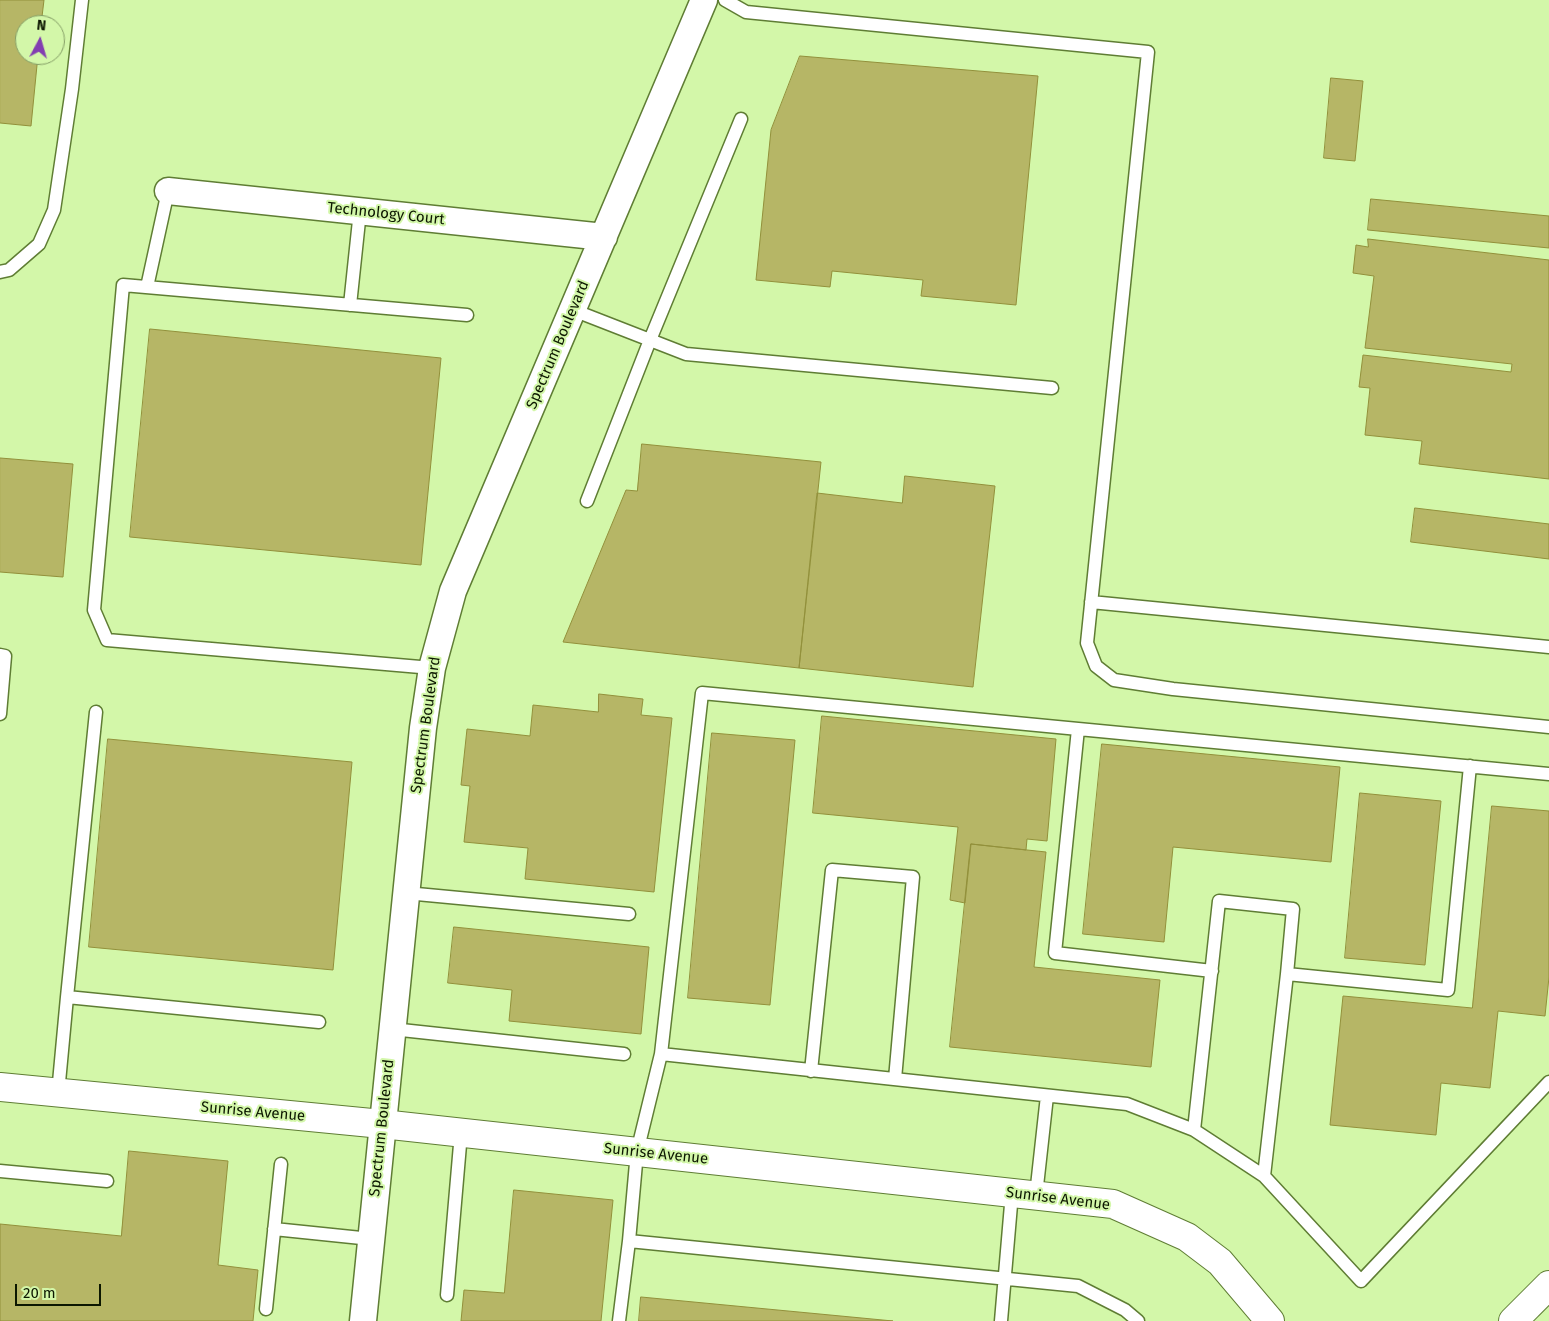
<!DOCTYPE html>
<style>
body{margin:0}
#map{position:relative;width:1549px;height:1321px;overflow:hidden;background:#d3f7a9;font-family:"Fira Sans",sans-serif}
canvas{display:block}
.north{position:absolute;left:15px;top:15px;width:50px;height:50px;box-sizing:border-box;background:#d3f7a9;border:1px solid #839d65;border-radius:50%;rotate:6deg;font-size:14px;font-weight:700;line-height:20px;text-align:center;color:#0c1700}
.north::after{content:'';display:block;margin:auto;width:18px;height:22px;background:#823eb1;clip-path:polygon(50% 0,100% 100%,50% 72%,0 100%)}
.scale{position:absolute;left:15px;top:1284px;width:86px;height:22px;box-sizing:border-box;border:2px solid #0c1700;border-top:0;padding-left:6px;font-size:15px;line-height:18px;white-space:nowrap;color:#0c1700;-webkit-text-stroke:4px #d3f7a9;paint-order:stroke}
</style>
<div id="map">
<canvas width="1549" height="1321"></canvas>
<div class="north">N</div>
<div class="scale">20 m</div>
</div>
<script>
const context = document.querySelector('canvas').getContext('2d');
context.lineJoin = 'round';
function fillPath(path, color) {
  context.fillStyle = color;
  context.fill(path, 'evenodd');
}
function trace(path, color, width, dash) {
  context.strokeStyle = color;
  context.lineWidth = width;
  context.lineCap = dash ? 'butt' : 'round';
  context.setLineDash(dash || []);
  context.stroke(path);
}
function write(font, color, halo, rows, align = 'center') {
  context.font = font + ' "Fira Sans",sans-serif';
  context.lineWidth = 4;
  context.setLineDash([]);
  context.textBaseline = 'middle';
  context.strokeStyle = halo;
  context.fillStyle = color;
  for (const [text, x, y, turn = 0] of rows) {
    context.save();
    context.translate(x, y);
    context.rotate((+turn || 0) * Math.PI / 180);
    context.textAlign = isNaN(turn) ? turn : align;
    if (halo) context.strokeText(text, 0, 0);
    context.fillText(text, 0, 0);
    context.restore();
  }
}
const building = new Path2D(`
 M0 0H44L41 25H25V55H38L31 126 0 123Z
 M800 56 1038 76 1016 305 921 296 923 280 832 271 830 287 756 280 771 130Z
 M1331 78 1363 81 1355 161 1324 158Z
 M1371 199 1549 216V248L1368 230Z
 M1368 239 1549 260V479L1419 464 1422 441 1365 435 1370 388 1359 387 1363 355 1511 372 1512 364 1365 348 1374 276 1353 273 1356 245 1368 247Z
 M150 329 441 358 421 565 130 537Z
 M642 444 821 462 799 668 563 642 626 490 637 491Z
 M0 458 73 464 63 577 0 572Z
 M905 476 995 486 973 687 799 668 817 493 902 503Z
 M1415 508 1549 524V559L1411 542Z
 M599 694 643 699 641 715 672 718 654 892 525 879 528 848 464 842 470 786 461 785 467 729 530 736 533 705 598 712Z
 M822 716 1056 739 1047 841 1027 839 1026 850 971 844 965 903 950 900 958 827 813 813Z
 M712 733 795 740 770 1005 688 998Z
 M108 739 352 762 333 970 89 947Z
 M1102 744 1340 767 1331 862 1173 847 1164 942 1083 934Z
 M1360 793 1441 801 1425 965 1345 958Z
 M1492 806 1549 811V977L1545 1016 1498 1011 1490 1088 1441 1083 1436 1135 1330 1125 1343 996 1472 1008Z
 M971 844 1046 852 1034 967 1160 980 1151 1067 950 1047Z
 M454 927 649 947 641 1034 509 1021 512 990 448 983Z
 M129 1151 228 1161 218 1265 258 1270 253 1321H0V1224L121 1236Z
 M514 1190 613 1200 601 1321H461L464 1290 504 1293Z
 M641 1297 893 1321H639Z`);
const service = new Path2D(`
 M725 0 746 12 1148 52 1087 643 1096 666 1114 680 1173 689 1549 727
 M0 272 9 270 39 244 54 210 72 89 82 0
 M147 287 168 191
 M350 305 360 211
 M573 310 686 354 1052 388
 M587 501 650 340 741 119
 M1091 602 1549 647
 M0 655 5 656 0 714
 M432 668 107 640 94 610 123 285 467 315
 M1078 729 1055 953 1212 971
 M406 893 629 914
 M67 997 96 712
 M392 1029 624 1054
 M661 1054 1127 1104 1194 1130 1264 1176 1361 1281 1549 1082
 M811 1071 832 870 913 877 895 1079
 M58 1093 67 997 319 1022
 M1194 1130 1219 901 1293 909 1287 974 1448 990 1470 766
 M0 1171 107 1181
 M1264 1176 1287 974
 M1036 1195 1047 1096
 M274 1229 371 1239
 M447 1295 461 1133
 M266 1309 281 1164
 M619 1321 629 1241
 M1001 1321 1012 1193
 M1138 1321 1125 1310 1078 1286 629 1241 637 1152 661 1054 702 693 1549 774`);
const minor = new Path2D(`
 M168 191 604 237
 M363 1321 423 728 432 668 453 591 704 0`);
const tertiary = new Path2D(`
 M0 1087 382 1124 1113 1204 1187 1237 1220 1262 1270 1321`);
const secondary = new Path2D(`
 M1513 1321 1549 1285`);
const streetNames = [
 ["Technology Court",386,214,6],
 ["Spectrum Boulevard",558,345,-67],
 ["Spectrum Boulevard",426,725,-82],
 ["Sunrise Avenue",253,1112,5],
 ["Spectrum Boulevard",382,1128,-84],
 ["Sunrise Avenue",656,1154,6],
 ["Sunrise Avenue",1058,1199,7]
];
fillPath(building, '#b6b666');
trace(building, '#92903b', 1);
trace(service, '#5f7d34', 15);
trace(minor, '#5f7d34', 29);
trace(tertiary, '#5f7d34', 30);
trace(secondary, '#5f7d34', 30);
trace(service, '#fff', 12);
trace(minor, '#fff', 26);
trace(tertiary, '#fff', 28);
trace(secondary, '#fff', 28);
write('15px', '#0c1700', '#d3f7a9', streetNames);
</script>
